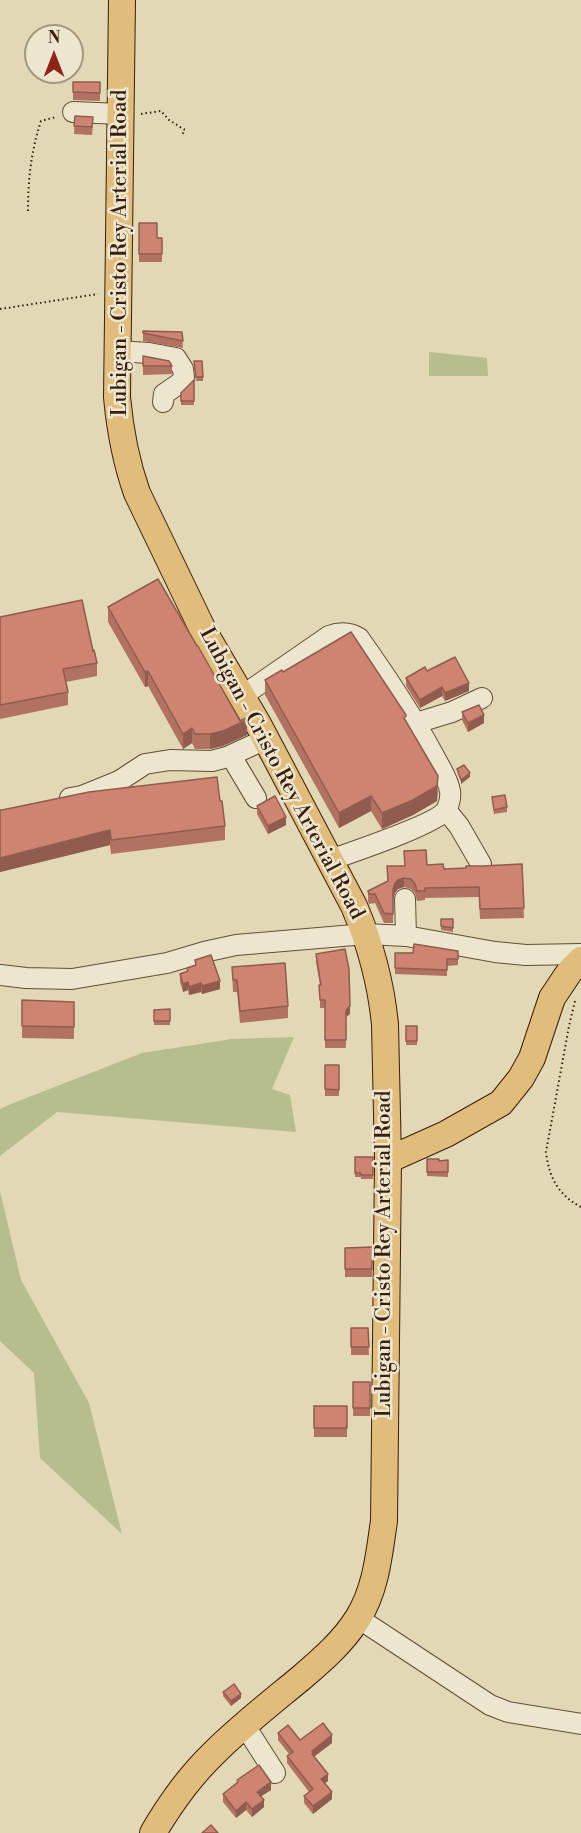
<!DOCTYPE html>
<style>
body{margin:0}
#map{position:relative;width:581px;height:1833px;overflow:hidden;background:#e2d8b5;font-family:"Libre Bodoni",serif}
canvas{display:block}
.north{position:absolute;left:24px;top:24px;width:60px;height:60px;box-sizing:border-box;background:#ece6cf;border:2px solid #a59681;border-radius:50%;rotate:0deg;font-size:16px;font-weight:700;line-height:24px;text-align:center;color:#3a1d0c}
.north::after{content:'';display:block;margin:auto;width:21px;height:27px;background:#8f2418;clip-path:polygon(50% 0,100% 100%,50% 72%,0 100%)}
</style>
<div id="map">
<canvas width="581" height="1833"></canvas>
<div class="north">N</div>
</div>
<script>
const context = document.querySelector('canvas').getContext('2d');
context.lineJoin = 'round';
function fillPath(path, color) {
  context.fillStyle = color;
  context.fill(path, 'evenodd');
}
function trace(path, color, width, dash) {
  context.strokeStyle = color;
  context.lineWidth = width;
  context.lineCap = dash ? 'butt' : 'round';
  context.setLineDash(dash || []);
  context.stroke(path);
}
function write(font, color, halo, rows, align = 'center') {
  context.font = font + ' "Libre Bodoni",serif';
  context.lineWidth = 5;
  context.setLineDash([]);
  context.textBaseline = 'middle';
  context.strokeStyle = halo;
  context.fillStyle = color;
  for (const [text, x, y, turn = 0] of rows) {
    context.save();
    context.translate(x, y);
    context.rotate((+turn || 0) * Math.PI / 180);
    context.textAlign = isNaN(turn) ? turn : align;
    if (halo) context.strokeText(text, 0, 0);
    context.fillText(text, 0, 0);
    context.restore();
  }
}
const green = new Path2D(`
 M429 352 487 358 488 376H429Z
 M294 1037 272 1089 290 1095 296 1132 57 1112 0 1156V1109L11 1104 142 1053 232 1039Z
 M0 1191 21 1280 89 1403 122 1534 40 1458 34 1373 0 1341Z`);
const path = new Path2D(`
 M141 114 161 111 169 120 185 130 182 135
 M28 211C28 180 31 151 41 121L56 117
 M0 309 98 294
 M575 1001 569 1026 546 1152C549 1177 558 1195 581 1207`);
const minor = new Path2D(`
 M73 112 121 114
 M118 351 149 353 176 358 183 369 184 378 180 383 164 394 163 402
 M242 696 329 636C340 632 349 632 359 638 386 676 411 713 433 754 439 766 448 778 450 791 451 797 449 804 447 809 439 823 350 853 330 860
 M416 723 452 712 482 698
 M231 756 256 798
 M70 798 82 796 119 781 145 764 170 760 212 761 227 757 266 739
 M446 810 459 826 481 864
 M405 899 406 936
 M0 975 26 978 72 979 167 963 204 952 236 945 366 934 406 936 495 952 526 955 581 954
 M358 1618 490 1705 508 1712 581 1724
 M245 1726 275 1773`);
const major = new Path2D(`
 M122 0 117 397C120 430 126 462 137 493L203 630 258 724 354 906C370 943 381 984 385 1024L388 1160 384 1521C379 1555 376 1589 358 1618 343 1642 322 1660 301 1678 272 1702 241 1726 214 1753 189 1777 170 1804 153 1833
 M388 1160 446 1134 501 1103 521 1078 532 1058 552 998 570 971 581 960`);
const wall = new Path2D(`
 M73 82H100V101L73 100Z
 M75 116 93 125 92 135 74 134Z
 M139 223 157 238H162V262H139Z
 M143 331 182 332 183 348 143 341Z
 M143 356 172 366V374L143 375Z
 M194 361 203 377V381H196Z
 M194 380V405H181V393Z
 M108 607 247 735 223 746 210 749H195L192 743 183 749 148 686 145 687 108 622Z
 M0 617 93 651 97 663V676L66 682 68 692V705L0 719Z
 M427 671 469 691 445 701 442 696 420 708 406 686V678Z
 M265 680 406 722 438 791 437 801 413 815 382 829 371 811 339 828 265 695Z
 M462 712 484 723 468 732 462 720Z
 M492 797 507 807V812L494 814Z
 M220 801 225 826V840L111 854 110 845 0 872V810Z
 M257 806 286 825 268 834 257 814Z
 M404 851 427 865 444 869 522 864 524 918 480 919 479 897 425 898V900L417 901 415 893 411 889 404 887 398 889 395 893 393 899V923H384L375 903 369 904 368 901V891L388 881 405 866Z
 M441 919H453V932L441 930Z
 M458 951V965L447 966V976L395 974V953Z
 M316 954 350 1014 346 1017V1048H325V1008H320V985L316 962Z
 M195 960 220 989 202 994 201 992 189 995 188 990 183 992 180 982V974L187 971V968L195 965Z
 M232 967 288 1006V1018L240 1023 237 992H233Z
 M22 1000 74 1002V1039L22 1038Z
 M170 1009V1025H154V1010Z
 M406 1026H417V1045H406Z
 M325 1065H339V1096H325Z
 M355 1157H373V1179H361V1177H355Z
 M427 1159 439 1161 448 1160V1177L427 1176Z
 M372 1247V1277H345V1248Z
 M351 1328H368L369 1355H351Z
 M353 1382H370V1416H353Z
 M314 1406H347V1437H314Z
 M223 1692 241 1698 231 1706 223 1696Z
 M278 1733 300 1740 332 1743 314 1757 328 1781 325 1783 332 1799 313 1814 304 1803V1796L309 1792 287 1763V1756L289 1754 278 1740Z
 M237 1780 271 1790 261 1796 264 1807 252 1817 246 1810 236 1818 223 1802V1794L237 1783Z`);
const shadedWall = new Path2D(`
 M148 671V686L145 687V672Z
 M469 683V691L445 701V693Z
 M442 687V696L420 708V700Z
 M484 715V723L468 732V723Z
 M247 720V735L223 746 210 749V734Z
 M192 728V743L183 749V734Z
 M470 773V777L461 784V780Z
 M438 776 437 801 413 815 382 829V813Z
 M371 796V811L339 828V813Z
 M286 817V825L268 834V826Z
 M110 830V845L0 872V858Z
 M404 878V887L398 889 395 893 393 899V889L395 883 398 880Z
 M220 981V989L202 994V986Z
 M188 982V990L183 992V984Z
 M201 983V992L189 995V987Z
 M350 1006V1014L346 1017V1010Z
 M241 1694V1698L231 1706V1701Z
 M332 1735V1743L313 1757 312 1751Z
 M328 1774V1781L321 1786V1779Z
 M271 1782V1790L257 1799V1792Z
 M332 1792V1799L313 1814V1806Z
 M264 1800V1807L252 1817V1809Z
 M246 1802V1810L236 1818V1811Z`);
const building = new Path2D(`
 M73 82H100V93L73 92Z
 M75 116 93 117 92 127 74 126Z
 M139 223H157V238H162V254H139Z
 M143 331 182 332 183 341 143 333Z
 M143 356 169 361 172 366H143Z
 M194 361H202L203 377H196Z
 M194 380V401H181V393Z
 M158 579 197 646H198L240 721 246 718 247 720 223 731 210 734H195L192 728 183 734 148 671 145 672 108 607Z
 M82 600 93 651 94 650 97 663 63 669 68 692 0 705V617Z
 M351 632 406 715V716L404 718 438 776 437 786 413 800 382 813 371 796 339 813 265 680 282 670 283 672Z
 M455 657 469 683 445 693 442 687 420 700 406 678 425 667 427 671Z
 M479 705 484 715 468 723 462 712Z
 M464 765 470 773 461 780 457 769Z
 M217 777 220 801H222L225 826 111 840 110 830 0 858V810H2L89 792Z
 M505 795 507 807 494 810 492 797Z
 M275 796 286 817 268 826 257 806Z
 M426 850 427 865 443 864 444 869 466 868V866H482L522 864 524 908 480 909 479 887 425 888V891H417L415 884 411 879 404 878 398 880 395 883 393 889V914L384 913 375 894H369L368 891 388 881 387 866H405L404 851Z
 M441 919H453V928L441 926Z
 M414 944 458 951V959H447V970L395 968V953H413Z
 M345 949 349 969 350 1006 346 1010V1040H325V1000H320L319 985H321L316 954Z
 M211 955 220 981 202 986 201 983 189 987 188 982 183 984 180 974 188 971 187 968 196 965 195 960Z
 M285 963 288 1006 240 1011 237 980H233L232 967Z
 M22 1000 74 1002V1027L22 1026Z
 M170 1009V1021H154V1010Z
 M406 1026H417V1041H406Z
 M325 1065H339V1090L325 1089Z
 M355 1157H373V1175H361V1173H355Z
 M427 1159H439V1161L448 1160V1172H427Z
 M372 1247V1269H345V1248Z
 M351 1328H368L369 1347H351Z
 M353 1382H370V1408H353Z
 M314 1406H347V1428H314Z
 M234 1684 241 1694 231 1701 223 1692Z
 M323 1723 332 1735 312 1751 313 1753 312 1754 328 1774 321 1779 332 1792 313 1806 304 1796 313 1789 287 1756 293 1752 278 1733 288 1725 300 1740Z
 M259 1765 271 1782 257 1792 264 1800 252 1809 246 1802 236 1811 223 1794 238 1782 237 1780Z
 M211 1825 218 1833H202Z`);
const streetNames = [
 ["Lubigan - Cristo Rey Arterial Road",121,253,-90],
 ["Lubigan - Cristo Rey Arterial Road",281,774,62],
 ["Lubigan - Cristo Rey Arterial Road",385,1254,-90]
];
fillPath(green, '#b5be8c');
trace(minor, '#644c36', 22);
trace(major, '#3a1d0c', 28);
trace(path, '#3a1d0c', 2, [1.5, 3]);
trace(minor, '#ece6cf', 20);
trace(major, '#e1bc7a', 26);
fillPath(wall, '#b17261');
fillPath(shadedWall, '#905c4f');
fillPath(building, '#ce8471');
trace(building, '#905c4f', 1.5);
write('21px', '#3a1d0c', '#ece6cf', streetNames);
</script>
